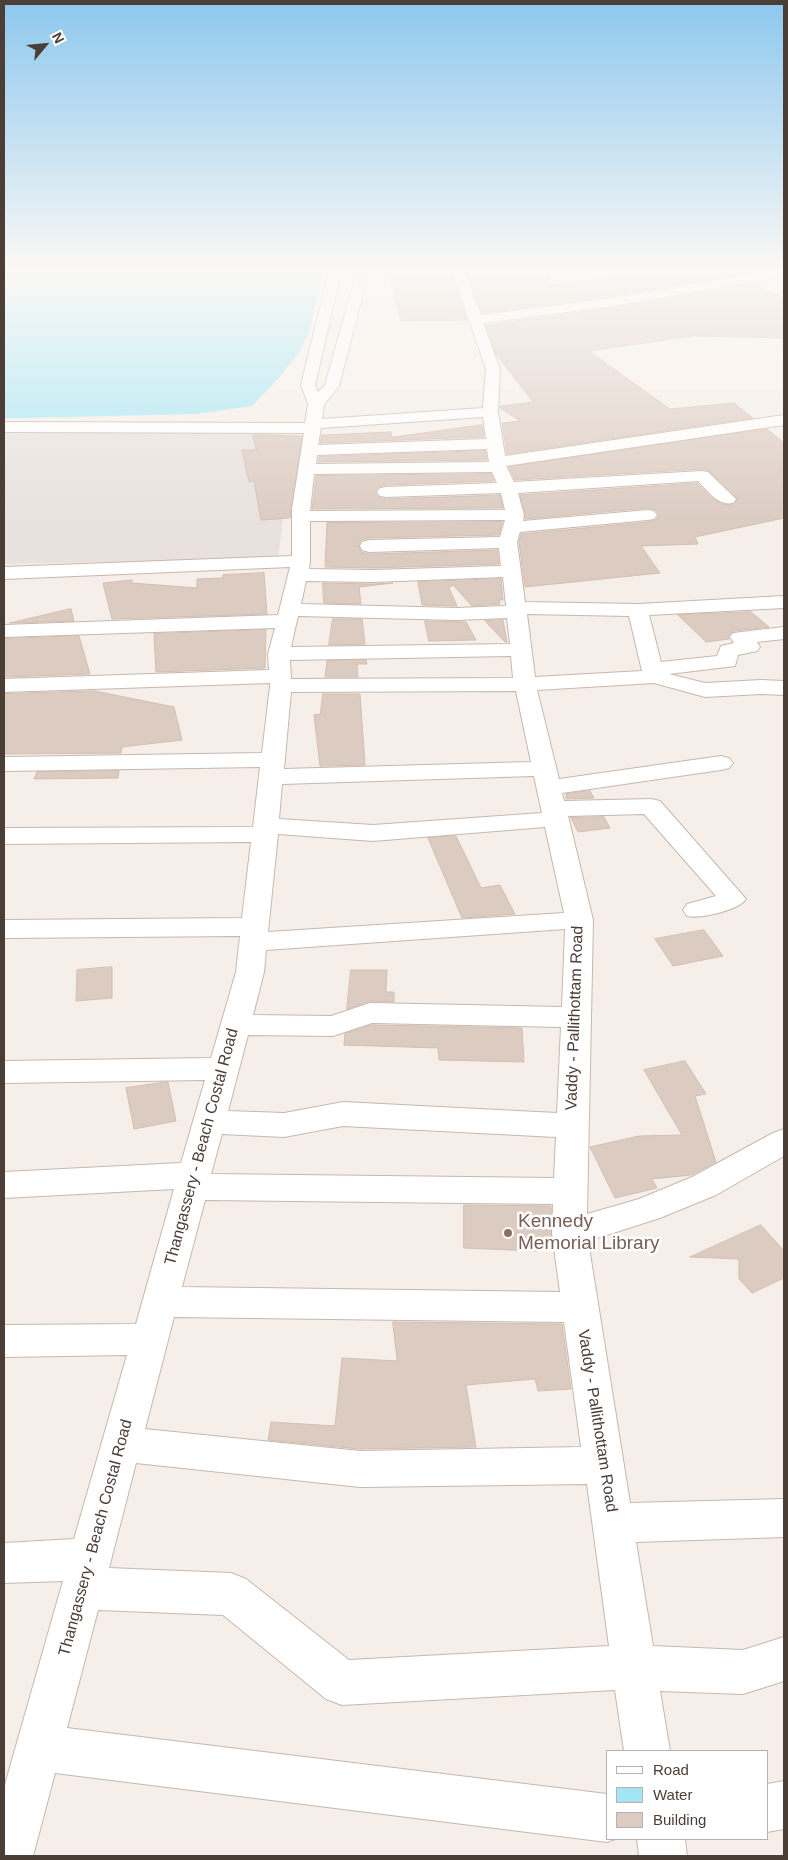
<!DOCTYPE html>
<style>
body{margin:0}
#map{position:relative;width:788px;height:1860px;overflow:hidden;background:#f6efe9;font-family:Arial,sans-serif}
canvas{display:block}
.frame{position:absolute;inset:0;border:5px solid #4a3e37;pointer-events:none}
.legend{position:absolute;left:606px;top:1750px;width:162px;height:90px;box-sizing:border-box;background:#fff;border:1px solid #b7b2af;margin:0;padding:6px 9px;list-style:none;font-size:15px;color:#4a3e37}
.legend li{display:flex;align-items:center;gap:10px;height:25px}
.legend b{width:25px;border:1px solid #b7b2af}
.north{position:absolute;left:20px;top:20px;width:50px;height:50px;-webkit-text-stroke:4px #fff;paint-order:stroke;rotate:62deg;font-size:14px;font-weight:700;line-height:20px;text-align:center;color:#4a3e37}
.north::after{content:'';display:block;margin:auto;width:18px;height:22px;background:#4a3e37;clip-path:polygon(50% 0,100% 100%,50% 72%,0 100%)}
</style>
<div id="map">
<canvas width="788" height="1860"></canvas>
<div class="frame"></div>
<ul class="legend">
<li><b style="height:6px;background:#fff"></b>Road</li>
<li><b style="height:14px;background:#a2e6f6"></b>Water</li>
<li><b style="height:14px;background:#dbcbc1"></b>Building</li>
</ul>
<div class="north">N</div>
</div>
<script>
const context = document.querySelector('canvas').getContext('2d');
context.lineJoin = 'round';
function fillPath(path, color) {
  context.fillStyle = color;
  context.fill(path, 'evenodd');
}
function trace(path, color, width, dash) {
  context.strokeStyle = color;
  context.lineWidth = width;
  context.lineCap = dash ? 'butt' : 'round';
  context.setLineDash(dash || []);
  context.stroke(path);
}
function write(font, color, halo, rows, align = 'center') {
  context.font = font + ' Arial,sans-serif';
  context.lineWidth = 5;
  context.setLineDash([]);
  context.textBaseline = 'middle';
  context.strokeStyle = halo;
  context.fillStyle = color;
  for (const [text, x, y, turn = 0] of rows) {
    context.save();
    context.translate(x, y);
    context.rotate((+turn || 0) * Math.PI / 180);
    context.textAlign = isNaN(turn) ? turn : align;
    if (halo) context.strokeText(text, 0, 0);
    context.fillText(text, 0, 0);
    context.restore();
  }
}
const industrial = new Path2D(`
 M4 422 284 425 283 437 293 441 278 559 4 564Z`);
const education = new Path2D(`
 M648 268H743L759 276 638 295 609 273Z`);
const water = new Path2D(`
 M4 268H324L310 329 299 353 276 381 252 406 196 414 21 418H4Z`);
const building = new Path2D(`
 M422 268H449L467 320 401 321 388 271Z
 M465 268H549L550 285 657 271V268H712L731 275 620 295 482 313Z
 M751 284 784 297V338L693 336 589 351 670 409 734 403 753 418 507 454 502 423 520 421 500 408V406L533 402 496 354 486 325 620 307Z
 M482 425 484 437 320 443 322 435 391 432 392 437Z
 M767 429 784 443V518L695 537 698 544 641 546 660 573 525 587 519 542 521 534 648 522 656 520 659 515 656 510 648 508 525 519 520 495 697 483 712 498 722 504 733 505 738 499 709 471 702 469 515 480 509 467Z
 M253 435 302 436 290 518 261 520 254 481 249 482 242 450H256Z
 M485 451 487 460 318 462 319 457Z
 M491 474 494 481 386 485 378 487 375 492 378 497 386 499 500 495 503 508 312 509 316 476Z
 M502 522 499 535 369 538 361 540 358 545 361 552 369 554 497 550 499 564 373 568 325 567 327 523Z
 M264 573 267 614 112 619 103 583 132 580V583L197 588V579L223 578V575Z
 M501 579 503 600H499L500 604 472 606 453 585 449 588 457 606 422 605 418 582Z
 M323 583 373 584 393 583 359 587 361 604 324 603Z
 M71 609 74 621 10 623Z
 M751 612 769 627 733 631 728 636 729 639 706 642 678 615Z
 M333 619H362L365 644 329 645Z
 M503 620 507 642H505L485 621Z
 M425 621 466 622 476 640 429 641Z
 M266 630 265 668 156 672 154 634Z
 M79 636 90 674 4 677V639Z
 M366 660 367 664H357L358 677H325L327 661Z
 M95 691 174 707 182 740 122 747 121 753 4 754V694Z
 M323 694H360L365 765 320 766 314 715 320 714Z
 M119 771 118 778 34 779 37 772Z
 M590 791 594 798 566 799V794Z
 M604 817 610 828 578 832 571 818Z
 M456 836 481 888 500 885 515 914 462 918 428 838Z
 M704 930 723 956 673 966 655 939Z
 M112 967V998L76 1001 77 970Z
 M351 970H387L386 992H394V1002L370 1001 347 1009Z
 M372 1025 522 1028 524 1062 439 1060 438 1048 344 1045 345 1034Z
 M685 1061 706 1094 695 1096 716 1162 691 1175 652 1179 657 1188 615 1198 590 1147 639 1136 682 1135 644 1070Z
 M168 1082 176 1121 134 1129 126 1088Z
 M464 1205 551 1206 552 1244 535 1251 464 1248Z
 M761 1225 784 1251V1278L752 1293 739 1279V1259L690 1257Z
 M393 1322 562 1324 571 1389 538 1391 535 1379 466 1385 476 1447 360 1449 268 1440 271 1422 335 1426 342 1358 397 1361Z`);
const minor = new Path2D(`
 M330 268H342L315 385 318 392 325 385 355 278 352 268H364L367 278 339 386 324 405 322 419 483 408 486 369 451 268H463L481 315 620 297 784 268V276L620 305 483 323 500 369 498 412 505 456 784 415V425L506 466 514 482 702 471 708 472 736 499 733 503C718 506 708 491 698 481L518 493 524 515 523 521 648 510 654 511 657 515 654 519 648 520 520 532 517 542 525 602 638 604 784 596V608L649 615 661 662 717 656 721 646 734 643 730 637 733 633 784 627V639L757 642 760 647 757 651 738 655 735 666 669 674 705 683 761 680 784 681V695L761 694 705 697 654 683 537 690 559 779 721 756 729 758 733 763 729 768 721 770 562 793 564 801 651 799 660 801 746 899C739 910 701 919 687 916L683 910 687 904 716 896 644 814 568 816 593 920 587 1214 639 1199 692 1177 773 1133 784 1129V1156L716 1195 660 1218 588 1241 630 1503 784 1499V1537L636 1542 653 1646 743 1650 784 1637V1681L743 1694 660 1691 670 1751H624L615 1690 342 1705 326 1699 223 1615 98 1610 67 1728 607 1794V1839H615L607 1842 55 1773 33 1856H4V1788L63 1581 4 1583V1543L74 1539 127 1355 4 1357V1325L136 1324 174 1189 4 1198V1172L181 1163 205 1080 4 1083V1061L211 1058 236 972 240 936 4 938V920L242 918 251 842 4 844V828L253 827 260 767 4 771V757L262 753 270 686V683L4 692V679L269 670 268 654 275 628 4 637V625L278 615 290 567 4 579V567L292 556V509L304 433 4 432V422L305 423 308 404 301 385ZM483 417 486 439 318 445 321 428ZM487 449 489 462 316 464 317 455ZM492 472 497 483 386 487 380 488 377 492 380 496 386 497 501 493 505 510 310 511 314 474ZM505 520 500 537 369 540 362 542 360 546 362 550 369 552 499 548 501 566 373 570 309 569 310 561V521ZM503 577 506 606 457 608 301 604 306 581 373 582ZM527 614 629 616 642 671 535 677ZM298 616 457 620 507 618 510 644 291 647ZM511 656 513 678 291 679 290 660ZM516 691 531 762 284 769 291 692ZM534 776 542 813 373 825 279 819 282 784ZM545 827 564 913 268 932 278 834 373 841ZM565 929 562 1007 370 1003 331 1016 253 1015 264 972 266 950ZM372 1023 561 1027 557 1113 343 1102 284 1113 228 1111 248 1035 333 1036ZM343 1126 556 1137 554 1178 211 1174 222 1134 284 1137ZM205 1200 553 1204 552 1233 560 1292 182 1287ZM174 1317 564 1322 581 1447 360 1451 145 1429ZM136 1463 360 1487 587 1484 609 1646 349 1660 246 1579 231 1573 109 1568Z
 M784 1781V1829L767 1832V1784Z
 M637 1839H685L687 1856H639Z`);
const markers = [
 [508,1233,5,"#8d6e63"]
];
const streetNames = [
 ["Vaddy - Pallithottam Road",575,1018,-88],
 ["Thangassery - Beach Costal Road",202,1147,-75],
 ["Vaddy - Pallithottam Road",597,1421,81],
 ["Thangassery - Beach Costal Road",96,1538,-75]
];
const nearEducationnames = [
 ["Kennedy",518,1222],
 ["Memorial Library",518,1244]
];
fillPath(industrial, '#e8e1de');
fillPath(education, '#f0e1d2');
fillPath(water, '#a2e6f6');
fillPath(building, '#dbcbc1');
trace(building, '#d4beb0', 1);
trace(minor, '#c5b8ae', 2);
fillPath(minor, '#fff');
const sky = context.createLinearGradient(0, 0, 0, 528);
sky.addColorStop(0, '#8cc8ee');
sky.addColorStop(0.51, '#fbf8f5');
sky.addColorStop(1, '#fbf8f500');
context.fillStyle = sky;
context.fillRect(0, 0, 788, 528);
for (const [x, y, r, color] of markers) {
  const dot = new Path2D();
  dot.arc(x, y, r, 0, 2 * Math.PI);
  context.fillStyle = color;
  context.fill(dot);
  trace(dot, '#fff', 2);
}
write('16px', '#4a3e37', '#fff', streetNames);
write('19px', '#785e54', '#fff', nearEducationnames, 'left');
</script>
